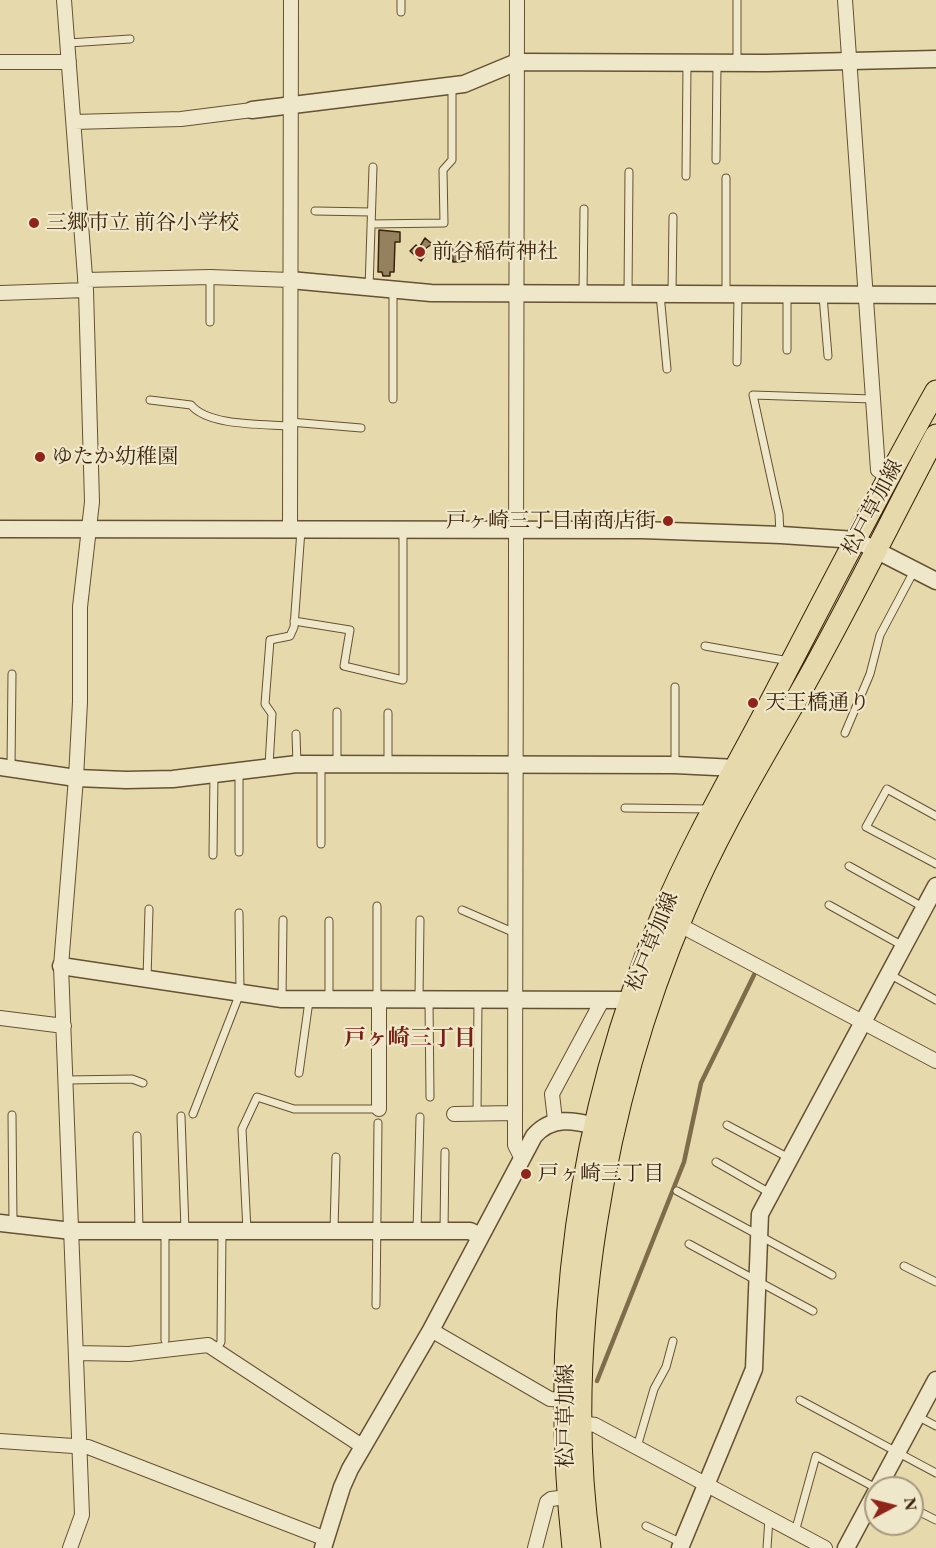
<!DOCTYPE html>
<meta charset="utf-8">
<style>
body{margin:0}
#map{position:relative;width:936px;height:1548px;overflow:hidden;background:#e6daac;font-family:"EB Garamond",serif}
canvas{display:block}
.north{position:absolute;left:864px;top:1476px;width:60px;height:60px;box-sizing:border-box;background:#efe7c9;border:2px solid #a7997d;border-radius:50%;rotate:83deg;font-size:16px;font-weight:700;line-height:24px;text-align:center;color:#3b230b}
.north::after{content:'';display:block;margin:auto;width:21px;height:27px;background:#8f2418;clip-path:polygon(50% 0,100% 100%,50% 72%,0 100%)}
</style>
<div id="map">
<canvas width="936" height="1548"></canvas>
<div class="north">N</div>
</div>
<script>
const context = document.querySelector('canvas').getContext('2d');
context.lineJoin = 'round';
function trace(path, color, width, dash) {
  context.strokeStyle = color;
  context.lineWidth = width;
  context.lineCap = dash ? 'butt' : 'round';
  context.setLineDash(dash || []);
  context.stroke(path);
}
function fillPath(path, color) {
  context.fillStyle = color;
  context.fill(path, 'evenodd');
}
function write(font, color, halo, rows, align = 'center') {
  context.font = font + ' "EB Garamond","Noto Serif JP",serif';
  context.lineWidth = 4.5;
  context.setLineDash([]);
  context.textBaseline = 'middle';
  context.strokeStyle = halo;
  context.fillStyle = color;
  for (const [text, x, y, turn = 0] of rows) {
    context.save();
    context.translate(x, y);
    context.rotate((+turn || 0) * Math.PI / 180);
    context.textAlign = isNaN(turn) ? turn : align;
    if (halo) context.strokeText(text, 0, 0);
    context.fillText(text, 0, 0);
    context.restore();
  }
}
const stream = new Path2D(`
 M597 1381 684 1162 701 1083 754 975`);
const building = new Path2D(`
 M379 230 400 232V242H395L394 272H390V276H383L382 272H378Z
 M425 238 432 244 422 251 426 254 421 261 410 251 416 245 419 248Z
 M467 244 468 261 453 262 452 245Z`);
const service = new Path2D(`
 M401 0V12
 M68 43 130 39
 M737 62V0
 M716 160 717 64
 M686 176 687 64
 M315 211 371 212
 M371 224 444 223 443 170 452 160V86
 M369 288 373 167
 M393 291V399
 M583 293 584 209
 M726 293V178
 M628 294 629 172
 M660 294 667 369
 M672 294 673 217
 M823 296 828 356
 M210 322V277
 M787 350V295
 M737 362 738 294
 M150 400 191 405C208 426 262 424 290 426
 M290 422 361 428
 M780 534 779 514 753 395 872 399
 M294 621 350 630 344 666 403 680V530
 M705 646 789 661
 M337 712V764
 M845 733 870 674 880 635 914 571
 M296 734 297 764
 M321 764V844
 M388 764V713
 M269 765 272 714 265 704 270 640 290 636 294 627 301 530
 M675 765V687
 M11 768 12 674
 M625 808 710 809
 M936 816 887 789 866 827 936 864
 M239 852V772
 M213 855 214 773
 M849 866 923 907
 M829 905 903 946
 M377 906V999
 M462 910 515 933
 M329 921V998
 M889 974 936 1000
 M147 979 149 909
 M419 998 420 920
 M282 999 283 920
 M429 1001 430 1097
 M299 1073 309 1001
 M67 1080 132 1079 143 1083
 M193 1114 240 993 239 913
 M477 1114 478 1001
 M12 1115 13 1223
 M181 1116 185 1230
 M727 1125 789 1158
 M137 1136 139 1230
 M716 1162 770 1193
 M677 1191 832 1275
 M334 1229 336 1157
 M247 1231 242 1129 257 1097 294 1109H379
 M417 1231 420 1117
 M444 1231 445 1152
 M689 1244 813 1311
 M904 1266 936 1282
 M376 1305 378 1123
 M165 1340V1231
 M216 1350 221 1342 222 1231
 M800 1400 936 1473
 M917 1416 936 1426
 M637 1447 654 1389 666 1367 673 1341
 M912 1508 936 1520
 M646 1526 682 1543
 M795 1532 816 1456 876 1488
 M767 1548 769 1518`);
const minor = new Path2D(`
 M64 0 86 290 92 502 80 607V702L76 778 61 966 82 1515 70 1548
 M517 0 515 1113V1145L522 1159
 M845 0 878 470 889 476
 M0 62H69
 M74 122 181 119 252 110
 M85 280 210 277 290 280
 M0 293 86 290
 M290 530 291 0
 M674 922 936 1061
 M0 1018 64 1026
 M379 1109V999
 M454 1114 515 1113
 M555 1120 552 1094 603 999
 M431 1330 550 1399 565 1400
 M76 1353 129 1354 208 1345 362 1446
 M581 1423 595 1425 825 1548
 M0 1441 88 1447 326 1539
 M535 1548 547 1502 551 1499 567 1497`);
const tertiary = new Path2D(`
 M252 110 464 84 517 62 766 63 936 59
 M290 280 431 293 936 295
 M0 529 642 530 781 535 856 540 936 581
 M0 767 76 778 126 780 173 779 297 764 675 765 736 768
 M61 966 282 999 630 1000
 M0 1223 72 1231H470L480 1236
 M878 1488 936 1380
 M323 1548 342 1487 350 1469 431 1330 534 1136C554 1113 579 1122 605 1128
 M680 1548 754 1369 760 1214 936 886
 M846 1548 876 1492`);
const primary = new Path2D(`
 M573 1548C549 1331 577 1117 662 915 694 839 737 766 775 693 828 592 880 490 936 391
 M590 1548C561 1343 604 1100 685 910 718 831 763 758 805 684 851 602 892 518 936 435`);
const markers = [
 [34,223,6,"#8f2418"],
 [420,252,6,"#8f2418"],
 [40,457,6,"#8f2418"],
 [668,521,6,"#8f2418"],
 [753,703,6,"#8f2418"],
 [526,1174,6,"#8f2418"]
];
const poiNames = [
 ["三郷市立 前谷小学校",46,223],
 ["前谷稲荷神社",432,252],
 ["ゆたか幼稚園",52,457],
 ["戸ヶ崎三丁目南商店街",656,521,"right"],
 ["天王橋通り",765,703],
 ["戸ヶ崎三丁目",538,1174]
];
const streetNames = [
 ["松戸草加線",873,508,-62],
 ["松戸草加線",653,942,-68],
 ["松戸草加線",566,1416,-90]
];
const neighbourhoodNames = [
 ["戸ヶ崎三丁目",410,1039]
];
trace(stream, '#7f6c4b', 4.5);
fillPath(building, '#94825f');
trace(building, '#3b230b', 1.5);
trace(service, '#665133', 9);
trace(minor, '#665133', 16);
trace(tertiary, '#665133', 19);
trace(primary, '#3b230b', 23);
trace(service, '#efe7c9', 7);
trace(minor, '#efe7c9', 14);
trace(tertiary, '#efe7c9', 16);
trace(primary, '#e6daac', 21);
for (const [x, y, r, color] of markers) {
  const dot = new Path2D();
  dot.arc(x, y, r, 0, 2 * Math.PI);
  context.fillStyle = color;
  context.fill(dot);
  trace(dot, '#efe7c9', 2);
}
write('21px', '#3b230b', '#efe7c9', poiNames, 'left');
write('21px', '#3b230b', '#efe7c9', streetNames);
write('bold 22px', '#7a1f14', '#efe7c9', neighbourhoodNames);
</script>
